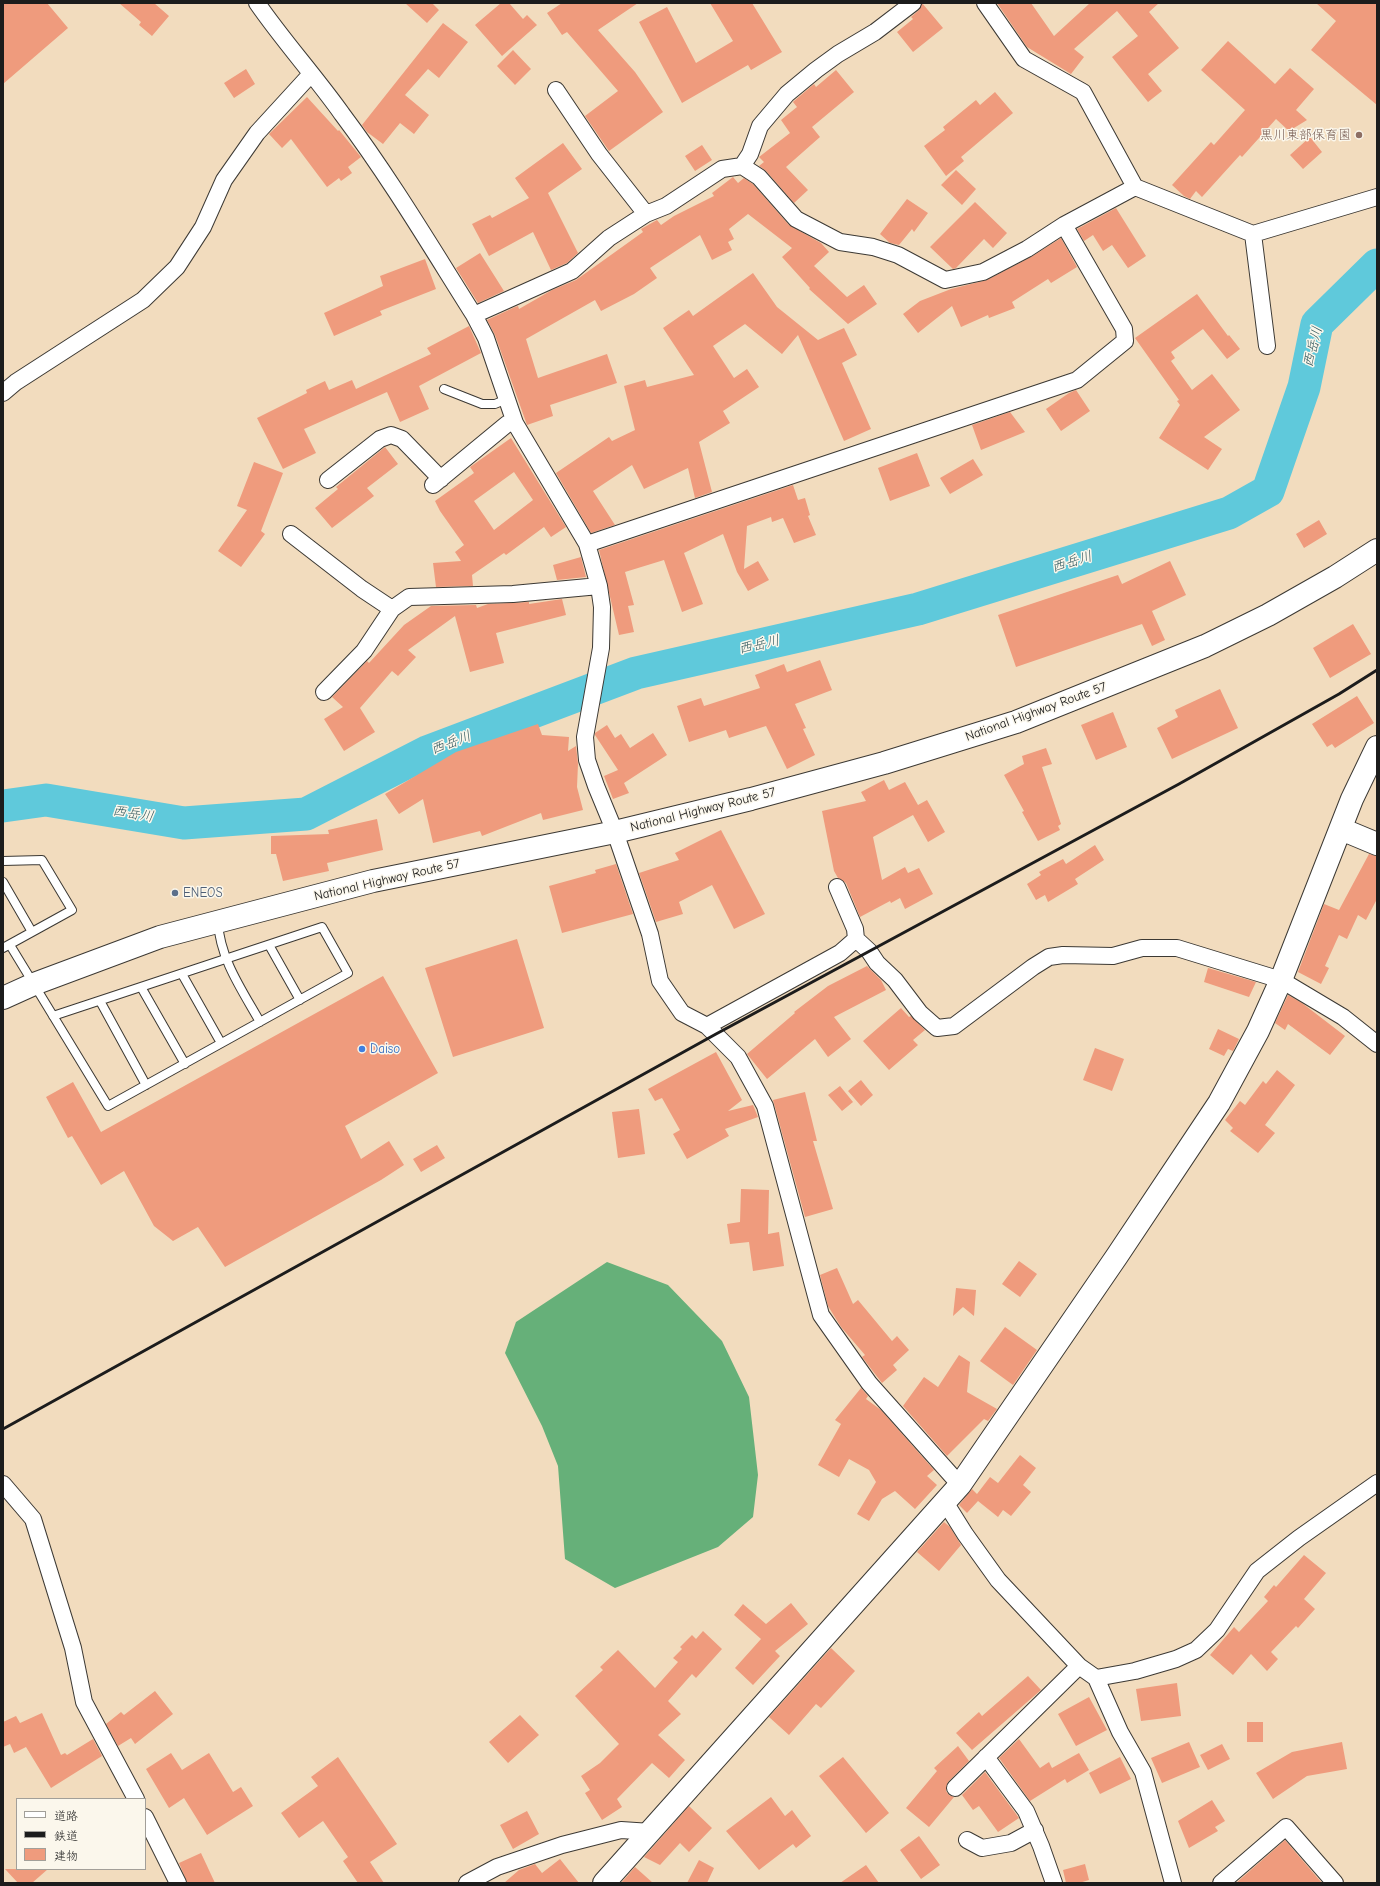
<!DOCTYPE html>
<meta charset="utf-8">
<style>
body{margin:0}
#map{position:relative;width:1380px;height:1886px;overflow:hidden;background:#f2dcbe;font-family:"Comic Neue","Klee One",sans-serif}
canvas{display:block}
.frame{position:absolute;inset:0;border:4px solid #1c1c1c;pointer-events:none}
.legend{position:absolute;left:16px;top:1798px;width:130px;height:72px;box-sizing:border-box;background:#fbf7ec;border:1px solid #a29f99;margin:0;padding:5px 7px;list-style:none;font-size:12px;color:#1c1c1c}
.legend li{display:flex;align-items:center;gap:8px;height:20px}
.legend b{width:20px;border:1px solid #a29f99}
</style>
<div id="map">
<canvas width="1380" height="1886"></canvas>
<div class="frame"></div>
<ul class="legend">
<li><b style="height:5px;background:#fff"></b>道路</li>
<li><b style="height:5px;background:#1c1c1c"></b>鉄道</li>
<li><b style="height:11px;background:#ef9b7d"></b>建物</li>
</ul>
</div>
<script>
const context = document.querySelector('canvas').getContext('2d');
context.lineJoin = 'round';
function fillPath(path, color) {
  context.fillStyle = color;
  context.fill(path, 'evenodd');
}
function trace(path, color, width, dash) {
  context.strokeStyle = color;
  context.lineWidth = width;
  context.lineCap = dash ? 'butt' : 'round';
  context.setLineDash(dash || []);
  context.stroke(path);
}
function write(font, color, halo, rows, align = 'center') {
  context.font = font + ' "Comic Neue","Klee One",sans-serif';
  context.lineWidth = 3;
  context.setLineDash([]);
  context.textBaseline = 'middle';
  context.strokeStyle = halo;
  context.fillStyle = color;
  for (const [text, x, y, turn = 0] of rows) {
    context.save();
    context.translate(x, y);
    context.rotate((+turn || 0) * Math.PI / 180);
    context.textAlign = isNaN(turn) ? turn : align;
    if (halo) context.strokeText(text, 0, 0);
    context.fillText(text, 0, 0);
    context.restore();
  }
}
const forest = new Path2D(`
 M607 1262 668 1285 722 1341 749 1397 758 1475 753 1517 718 1547 615 1588 565 1559 558 1466 542 1426 505 1353 516 1322Z`);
const river = new Path2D(`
 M3 806 46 800 184 823 306 814 427 752 636 673 918 609 1229 513 1268 491 1304 387 1317 324 1377 265`);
const building = new Path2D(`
 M3 3H47L68 28 3 84Z
 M119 3H154L169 16 152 36 139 25 141 22Z
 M405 3H432L439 10 427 23Z
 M501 3H509L523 19 527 15 537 25 502 56 475 25Z
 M562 3H638L598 30 635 72 663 112 609 151 585 116 618 91 567 32 562 35 547 13Z
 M710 3H752L782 52 751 70 748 65 682 103 639 22 667 7 696 63 733 41Z
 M922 3 943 28 913 52 897 32 913 19 911 17 919 10Z
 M997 3H1031L1054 36 1090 3H1159L1149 12 1179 48 1148 74 1162 91 1148 102 1112 57 1138 36 1117 11 1074 49 1084 57 1071 74 1027 47Z
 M1316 3H1377V105L1311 50 1336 21Z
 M443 23 468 42 439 78 428 69 405 95 429 115 414 134 400 123 383 144 367 132 362 125Z
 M1228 41 1275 84 1290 68 1314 89 1296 110 1307 120 1289 131 1276 119 1242 157 1240 155 1202 197 1196 191 1190 199 1184 196 1172 185 1211 142 1214 145 1245 110 1201 70Z
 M513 50 531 69 515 85 497 66Z
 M246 69 255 84 234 98 224 83Z
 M836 70 854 92 812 127 820 137 786 167 808 190 794 203 766 171 759 166 764 162 759 157 790 133 781 120 797 107 793 102 794 101 814 84 816 87Z
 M995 92 1013 113 961 157 964 161 946 176 924 146 945 130 943 127 976 100 980 105Z
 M307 97 338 131 339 130 361 157 348 167 352 173 341 181 339 178 327 187 291 139 282 148 269 134Z
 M1310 137 1322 152 1303 169 1290 155Z
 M563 143 582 169 548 193 578 253 567 263 551 270 533 232 489 256 472 224 490 215 492 218 529 198 515 178Z
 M702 145 712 160 695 171 685 156Z
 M956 170 976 189 962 205 941 185Z
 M733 177 738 183 744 178 753 184 789 225 821 243 829 252 814 266 847 297 864 285 877 304 848 324 809 289 810 288 782 257 792 248 748 214 729 229 734 239 728 242 732 250 712 260 700 235 650 268 657 278 634 294 601 311 595 300 526 339 538 378 607 354 617 383 550 405 553 416 527 425 495 335 487 320 515 307 518 306 519 309 552 290 576 280 643 232 641 229 657 220 661 225 674 216 714 196 712 193Z
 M907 199 928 213 914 232 912 229 899 245 890 243 880 234Z
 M975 202 1007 233 993 248 984 239 956 268 953 269 930 247Z
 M1116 208 1146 256 1128 268 1112 245 1103 251 1093 235 1084 241 1077 229Z
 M1061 238 1077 267 1051 283 1048 279 1012 302 1015 308 989 318 988 315 961 327 952 306 918 333 903 314 920 301 951 289 987 280 1031 257Z
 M480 253 504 291 478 303 456 268Z
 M425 259 436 289 380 311 382 315 334 336 324 313 383 286 380 276Z
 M753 273 777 307 818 340 844 328 857 355 842 363 871 429 844 441 798 335 782 354 745 324 713 346 734 378 747 369 759 387 723 411 730 423 699 442 712 492 695 498 688 468 644 489 632 465 593 491 615 525 591 533 556 473 609 437 612 441 635 430 624 386 645 380 647 387 694 375 663 328 689 310 693 316Z
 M1197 294 1228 336 1229 335 1240 349 1227 359 1203 329 1171 352 1175 358 1171 361 1192 390 1212 374 1240 410 1204 437 1222 449 1208 470 1159 438 1180 405 1177 401 1179 400 1135 338Z
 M469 326 481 353 419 386 429 409 400 422 387 392 304 429 316 453 283 469 257 418 307 393 306 390 325 381 329 390 352 380 356 389 431 354 427 348Z
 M1076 390 1090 411 1061 431 1046 409 1069 393Z
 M1010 412 1025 432 981 450 972 425Z
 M511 438 566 527 551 537 544 527 506 555 504 553 472 575 473 586 436 587 433 563 461 561 455 552 464 545 440 511 435 501 474 473 470 467ZM514 472 533 500 494 530 474 501Z
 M385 447 398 464 367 488 374 496 332 528 315 508 338 489 336 487Z
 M917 453 930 486 890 501 878 468Z
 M973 459 983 475 950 494 940 478Z
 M254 462 283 473 261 531 265 534 241 567 218 551 247 510 237 506Z
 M793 485 798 500 805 498 810 515 808 516 816 535 794 543 783 518 772 522 771 517 747 526 744 569 758 561 769 580 748 591 737 572 723 534 684 553 703 604 682 612 664 560 625 572 634 605 628 606 634 632 619 635 599 550Z
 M1319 520 1327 534 1304 548 1296 534Z
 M581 557 586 577 557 580 553 565Z
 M1170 561 1186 595 1152 611 1165 640 1152 646 1142 624 1016 667 998 615 1118 575 1122 584Z
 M562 599 566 615 496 633 504 663 470 672 455 616 408 650 416 657 398 676 392 671 360 708 375 732 344 751 324 719 343 707 332 697 367 661 369 663 404 625 431 606 476 605 477 608 488 604 529 602V604Z
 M1353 624 1371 654 1330 678 1313 648Z
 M820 660 832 690 795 704 806 728 803 729 815 755 787 769 766 726 729 738 726 730 689 742 677 706 701 698 704 706 760 688 755 675 784 664 787 672Z
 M1220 689 1238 728 1172 759 1157 728 1178 717 1175 710Z
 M1357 696 1374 723 1335 748 1332 744 1327 747 1312 724Z
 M1113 712 1127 747 1096 760 1081 725Z
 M538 724 542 735 569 737 568 751 576 746 578 764 577 787 583 810 543 820 541 813 482 836 480 831 433 843 423 799 399 814 385 794 456 752Z
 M607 725 615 738 621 734 630 748 653 733 667 755 624 783 629 793 613 799 604 776 618 770 595 735V733Z
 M1046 748 1052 764 1042 767 1061 824 1058 826 1060 830 1038 841 1022 812 1024 811 1004 775 1024 764 1022 756Z
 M884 780 889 790 905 782 918 805 927 800 945 832 928 842 913 815 873 837 882 880 905 867 908 873 919 868 933 894 905 909 900 898 891 903 890 901 860 917 846 883 838 878 834 871 822 811 866 801 861 792Z
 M377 819 383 850 327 863 329 871 283 881 276 854H271V836L329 834 328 830Z
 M721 830 765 914 734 929 712 885 679 902 683 914 656 922 639 873 679 860 675 853Z
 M1095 845 1104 860 1075 879 1078 884 1048 902 1045 895 1036 900 1027 884 1041 875 1039 872 1063 859 1066 864Z
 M1369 854 1377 856V899L1366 920 1358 915 1347 939 1339 935 1325 966 1329 968 1321 984 1298 972 1324 904 1339 910Z
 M616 864 633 914 562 933 549 886 596 873 595 870Z
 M517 939 544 1028 453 1057 425 968Z
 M867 966 881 980 886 990 834 1017 851 1039 828 1057 815 1039 767 1079 747 1054 795 1013 794 1012 828 986Z
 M1208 968 1256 982 1249 997 1204 982Z
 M383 976 438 1073 345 1126 361 1159 389 1141 404 1165 381 1180 225 1267 198 1227 173 1241 154 1226 124 1171 101 1185 72 1136 68 1138 46 1097 73 1082 101 1132Z
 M1288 995 1302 1003 1345 1036 1330 1055 1288 1024 1285 1030 1275 1023Z
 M901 1008 909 1017 911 1016 925 1030 913 1040 918 1045 889 1070 863 1041Z
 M1218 1029 1239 1039 1233 1051 1228 1049 1224 1056 1209 1049Z
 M1095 1048 1124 1059 1112 1091 1083 1080Z
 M716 1052 742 1100 728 1111 753 1105 758 1117 725 1129 729 1136 687 1159 673 1134 680 1130 662 1098 655 1101 648 1089Z
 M1277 1070 1295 1085 1265 1125 1275 1133 1258 1153 1230 1131 1233 1128 1225 1120 1240 1101 1245 1105 1263 1081 1266 1084Z
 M861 1080 873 1095 861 1106 848 1091Z
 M840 1086 853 1102 842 1111 828 1095Z
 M805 1092 817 1141H813L833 1209 805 1217 773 1100Z
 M639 1109 645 1154 618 1158 612 1112Z
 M437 1145 445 1158 421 1172 413 1159Z
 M741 1189 769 1190 768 1234 779 1232 784 1266 753 1271 749 1242 730 1244 727 1224 740 1222Z
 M1019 1261 1037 1274 1020 1297 1002 1284Z
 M837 1268 853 1304 858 1300 892 1341 897 1336 909 1350 893 1365 897 1370 882 1383 862 1357 865 1355 841 1327 828 1306 820 1275Z
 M956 1288 976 1290 974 1316 963 1307 953 1316Z
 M1005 1327 1037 1350 1013 1385 980 1361Z
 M959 1355 970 1362 967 1392 997 1409 988 1421 984 1419 947 1456 903 1406 924 1377 938 1387Z
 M861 1388 868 1396 866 1399 881 1410 934 1470 927 1476 937 1485 915 1509 895 1491 882 1499 869 1521 857 1514 876 1482 869 1470 849 1459 839 1477 818 1465 841 1424 835 1420Z
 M1020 1455 1036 1468 1023 1485 1031 1492 1011 1516 1003 1510 998 1517 978 1501 967 1513 959 1505 972 1489 977 1494 990 1477 998 1483Z
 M944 1522 950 1527 961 1545 939 1571 917 1552Z
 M1304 1555 1326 1573 1304 1599 1315 1609 1298 1628 1296 1626 1271 1652 1278 1659 1267 1671 1251 1654 1233 1675 1210 1655 1234 1627 1239 1632 1268 1601 1264 1597 1274 1585 1276 1587Z
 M791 1603 808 1624 775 1651 780 1656 753 1685 735 1668 761 1639 734 1615 743 1604 766 1624Z
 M703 1631 722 1649 696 1678 692 1674 668 1701 681 1714 658 1735 685 1760 669 1778 652 1763 617 1799 622 1807 602 1820 585 1793 590 1790 581 1776 600 1763 619 1744 575 1696 603 1670 600 1667 618 1650 655 1688 678 1662 673 1658 682 1649 680 1647 692 1635 696 1639Z
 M831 1648 855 1671 821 1708 816 1704 789 1735 769 1717Z
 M1028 1676 1041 1690 972 1750 956 1733 979 1712 982 1716Z
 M1177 1683 1181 1716 1141 1721 1136 1689Z
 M155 1691 173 1714 135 1744 131 1738 118 1746 106 1724 121 1712 124 1715Z
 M1089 1697 1107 1730 1076 1746 1058 1714Z
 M42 1713 61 1755 65 1753 67 1755 93 1739 102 1756 51 1788 26 1747 14 1753 10 1744 3 1747V1722L16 1716 20 1723Z
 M520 1715 539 1735 508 1763 489 1742Z
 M1247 1722H1263V1742H1247Z
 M1019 1739 1040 1768 1049 1762 1052 1768 1079 1753 1089 1770 1067 1783 1065 1779 1030 1801 999 1758Z
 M1189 1742 1200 1767 1162 1783 1151 1758Z
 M1342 1742 1347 1769 1307 1776 1273 1799 1256 1773 1292 1752Z
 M1222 1744 1230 1759 1208 1770 1200 1755Z
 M958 1746 969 1761 948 1782 946 1791 949 1795 954 1797 929 1827 906 1808 937 1771 934 1768Z
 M171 1753 182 1770 209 1753 233 1792 241 1787 253 1806 207 1835 184 1798 169 1808 146 1769Z
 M338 1757 397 1844 370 1862 384 1883H358L343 1861 348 1857 323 1821 299 1838 281 1813 318 1786 311 1777Z
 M843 1757 889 1813 866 1833 819 1776Z
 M1120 1757 1131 1779 1100 1794 1089 1773Z
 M985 1772 1019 1818 998 1832 979 1806 973 1810 962 1795Z
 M771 1797 785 1816 792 1810 811 1836 796 1848 793 1844 759 1870 726 1831Z
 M1212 1800 1225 1821 1215 1827 1218 1831 1189 1848 1178 1821Z
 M689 1806 712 1828 689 1852 680 1843 660 1865 644 1857Z
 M527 1811 539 1834 513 1849 500 1825Z
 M919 1836 940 1865 921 1879 900 1850Z
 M1285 1840 1322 1883H1236Z
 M201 1853 215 1883 187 1882 179 1863Z
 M560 1859 579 1883H504L519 1870 535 1864 542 1873Z
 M699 1860 714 1868 707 1883H687Z
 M1085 1864 1089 1880 1079 1883H1066L1063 1870Z
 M866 1865 879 1883H840Z
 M635 1867 653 1883H621Z
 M5 1869H48L32 1883H18Z`);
const lane = new Path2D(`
 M444 389 482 404H495L507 399
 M3 861 42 860 72 910 3 948
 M3 882 32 932
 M218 922C220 959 242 990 260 1022
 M10 945 108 1106 348 973 322 927 53 1016
 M269 945 300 1000
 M182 974 221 1043
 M141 987 185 1064
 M100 1001 146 1085`);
const street = new Path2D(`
 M257 3C284 42 315 76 342 114 390 178 431 247 474 315L486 338 515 423 587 544 599 586 602 607 601 648 585 737 587 760 596 786 615 832 650 934 660 981 682 1013 707 1026 738 1057 765 1106 821 1315 869 1383 960 1485
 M985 3 1024 59 1083 92 1135 187 1253 234 1377 197
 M556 90 599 154 646 214
 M742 166 750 154 760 126 787 94 816 70 838 54 875 32 913 3
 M1253 234 1267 346
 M474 315 572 271 609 238 646 214 666 206 722 169 742 166 759 177 796 219 840 242 873 247 898 255 945 280 983 272 1027 249 1064 225 1135 187
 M3 393 16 382 143 300 177 267 203 227 224 180 257 133 311 74
 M328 480 380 439 391 435 402 439 441 479
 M433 485 507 424 515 423
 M291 534 362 589 392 609
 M587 544 1077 380 1125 341 1124 329 1064 225
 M324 692 364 651 392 609 409 597 513 594 599 586
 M837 887 855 929 856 939
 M707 1026 840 953 856 939 869 951 877 963 895 980 920 1013 937 1028 954 1026 1033 967 1049 957 1063 955 1113 956 1142 948H1177L1281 980 1343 1017 1377 1044
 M3 1484 33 1519 73 1648 84 1702 136 1799
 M945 1502 965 1534 998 1580 1079 1666 1096 1678 1120 1732 1143 1772 1173 1883
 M1096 1678 1135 1671 1176 1659 1196 1650 1217 1630 1257 1571 1299 1538 1377 1483
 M986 1757 1026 1811 1041 1846 1054 1883
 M955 1788 1079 1666
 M145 1817 178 1883
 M967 1840 982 1848 1011 1843 1035 1830
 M467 1883 497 1867 562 1845 621 1830 651 1832
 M1221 1883 1286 1827 1335 1883`);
const secondary = new Path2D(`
 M1341 829 1377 844
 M604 1883 960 1485 1117 1256 1219 1103 1258 1031 1281 980 1352 799 1377 747`);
const highway = new Path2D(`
 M3 998 34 984 160 937 373 881 615 832 751 799 884 763 1016 722 1205 646 1268 615 1335 577 1377 550`);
const rail = new Path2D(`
 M3 1429 716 1034 1179 784 1339 694 1377 670`);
const markers = [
 [1359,135,4,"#8d6e63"],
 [175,893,4,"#5c6f8a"],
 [362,1049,4,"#3f7fe0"]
];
const educationNames = [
 ["黒川東部保育園",1351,135]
];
const streetNames = [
 ["National Highway Route 57",1036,712,-20],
 ["National Highway Route 57",703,810,-14],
 ["National Highway Route 57",387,880,-13]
];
const serviceNames = [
 ["ENEOS",183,893]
];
const shopNames = [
 ["Daiso",370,1049]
];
const waterNames = [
 ["西岳川",1313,347,-76],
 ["西岳川",1072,562,-17],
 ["西岳川",759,645,-13],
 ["西岳川",451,743,-21],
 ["西岳川",133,814,9]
];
fillPath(forest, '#66b079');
trace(river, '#5fc9db', 33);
fillPath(building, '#ef9b7d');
trace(lane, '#3c3934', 10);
trace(street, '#3c3934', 18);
trace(secondary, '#3c3934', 24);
trace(highway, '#3c3934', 24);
trace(lane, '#fff', 8);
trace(street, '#fff', 16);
trace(secondary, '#fff', 22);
trace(highway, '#fff', 22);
trace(rail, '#1c1c1c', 3);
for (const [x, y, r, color] of markers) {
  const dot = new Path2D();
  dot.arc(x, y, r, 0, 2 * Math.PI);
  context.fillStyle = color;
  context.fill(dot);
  trace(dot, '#fbf7ec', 1.5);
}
write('13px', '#785e54', '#fbf7ec', educationNames, 'right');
write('13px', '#1c1c1c', '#fbf7ec', streetNames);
write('13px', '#4e5e75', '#fbf7ec', serviceNames, 'left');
write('13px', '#366cbe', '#fbf7ec', shopNames, 'left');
write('italic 14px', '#33595f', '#fbf7ec', waterNames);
</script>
